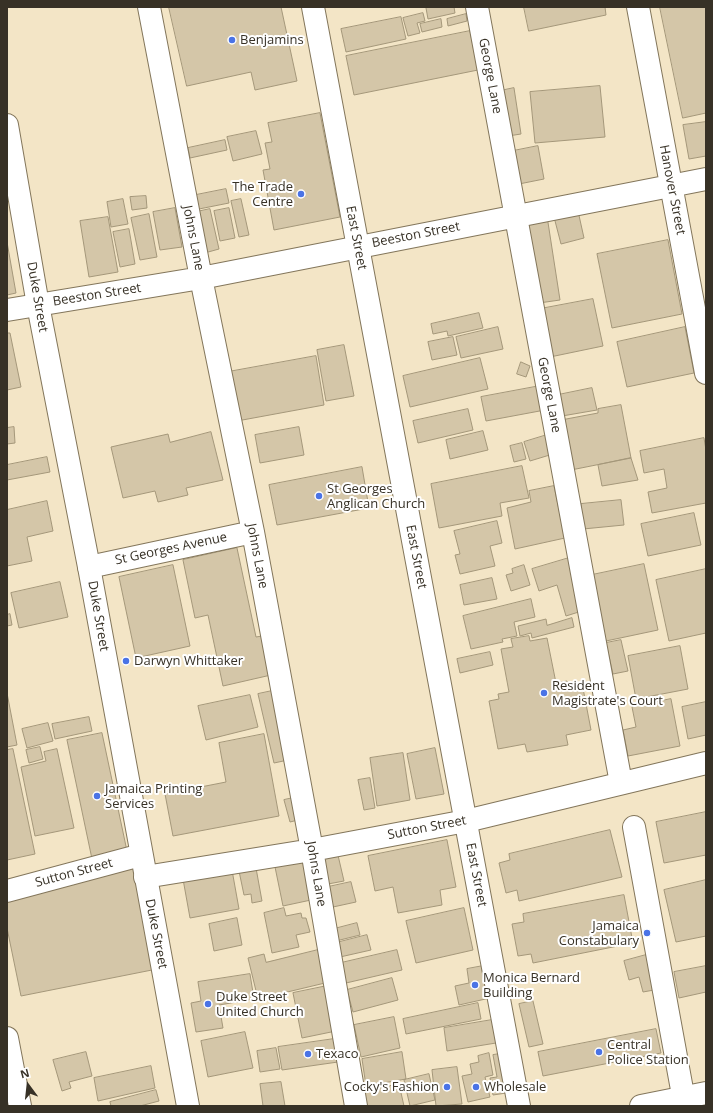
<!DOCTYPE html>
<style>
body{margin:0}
#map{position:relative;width:713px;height:1113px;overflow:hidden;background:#f3e5c6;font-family:"Open Sans",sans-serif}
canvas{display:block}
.frame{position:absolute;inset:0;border:8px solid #373126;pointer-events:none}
.north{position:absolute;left:8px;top:1065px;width:40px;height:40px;-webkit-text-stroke:3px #fff;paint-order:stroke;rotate:345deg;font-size:11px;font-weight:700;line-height:16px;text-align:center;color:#373126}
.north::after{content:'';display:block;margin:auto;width:14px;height:18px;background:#373126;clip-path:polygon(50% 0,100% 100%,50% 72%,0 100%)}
</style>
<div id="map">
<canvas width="713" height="1113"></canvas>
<div class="frame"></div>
<div class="north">N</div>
</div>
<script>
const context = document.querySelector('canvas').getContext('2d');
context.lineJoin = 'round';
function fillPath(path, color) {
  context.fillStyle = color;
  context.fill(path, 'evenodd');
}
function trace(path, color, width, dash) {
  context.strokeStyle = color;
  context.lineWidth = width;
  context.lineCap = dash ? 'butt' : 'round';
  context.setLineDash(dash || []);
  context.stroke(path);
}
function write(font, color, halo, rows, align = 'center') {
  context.font = font + ' "Open Sans",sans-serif';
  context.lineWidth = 4;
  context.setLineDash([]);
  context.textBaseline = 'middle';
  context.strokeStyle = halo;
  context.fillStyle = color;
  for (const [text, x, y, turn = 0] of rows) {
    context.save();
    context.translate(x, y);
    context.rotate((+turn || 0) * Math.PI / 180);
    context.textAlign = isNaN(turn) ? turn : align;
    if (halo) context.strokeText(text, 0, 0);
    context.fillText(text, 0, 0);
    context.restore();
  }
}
const building = new Path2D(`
 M169 7H281L297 81 255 90 251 72 187 86Z
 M431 7H454L455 13 428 19 426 8Z
 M524 7H605L606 15 529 31Z
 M660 7H706V113L683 118Z
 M423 13 425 21 417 23 420 33 408 36 403 18Z
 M466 14 467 21 448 26 447 19Z
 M401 17 406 39 346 52 341 29Z
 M441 19 442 27 422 32 420 24Z
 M470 31 478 70 354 95 346 56Z
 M600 86 605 137 535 143 530 92Z
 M514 88 521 134 508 136 500 91Z
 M320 113 340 217 274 230 263 170 270 169 265 143 272 142 268 123Z
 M706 122V156L689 159 683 125Z
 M256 131 262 154 233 161 227 137Z
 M225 140 227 150 190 158 188 148Z
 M538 146 544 179 519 184 513 151Z
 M226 189 229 203 194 210 191 196Z
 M146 196 147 208 132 210 130 197Z
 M123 199 128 224 111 227 107 202Z
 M241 199 249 235 239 237 231 201Z
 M175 208 182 247 160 250 153 212Z
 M229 208 235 238 220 241 214 211Z
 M210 209 219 249 201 254 192 213Z
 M578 211 584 238 561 244 554 217Z
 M149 214 157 257 140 260 131 218Z
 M547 216 560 300 539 303 526 219Z
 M108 217 118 272 89 277 80 221Z
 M129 229 135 264 120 267 113 232Z
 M668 240 682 314 612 328 597 254Z
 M7 242 16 293 7 295Z
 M593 299 603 346 550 357 540 309Z
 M479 313 483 328 448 336 447 331 433 334 431 324Z
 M498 327 503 349 461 358 456 337Z
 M685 327 694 373 627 387 617 342Z
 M7 333H10L21 387 7 390Z
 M453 337 457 355 432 360 428 342Z
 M344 345 354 396 326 401 317 350Z
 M316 356 324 405 237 421 228 372Z
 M480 358 488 389 410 407 403 376Z
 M521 362 530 366 526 377 517 374Z
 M540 386 545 410 486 421 481 397Z
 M592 388 597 410 562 416 558 395Z
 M621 405 631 458 571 470 561 420 598 413V409Z
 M468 409 473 430 418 443 413 421Z
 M14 427 15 443 7 444V428Z
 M299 427 304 455 260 463 255 435Z
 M483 431 488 450 450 459 446 440Z
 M211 432 223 480 186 488 188 495 158 502 155 491 123 498 111 447 168 434 170 442Z
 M547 435 553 454 530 461 524 442Z
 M704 438 706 450V503L652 513 648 492 667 488 664 469 644 473 640 451Z
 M522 443 526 459 514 462 510 446Z
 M47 457 50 472 7 480V465Z
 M631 458 638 480 602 486 598 465Z
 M522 466 529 498 500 503 502 516 439 528 431 484Z
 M362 467 369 508 277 525 269 485Z
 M554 486 565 538 515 549 507 508 531 502 529 491Z
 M621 500 624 525 583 529 581 504Z
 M47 501 53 531 27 537 32 561 7 566V510Z
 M694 513 701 545 648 556 641 524Z
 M497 521 502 543 490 546 495 566 460 574 455 555 460 554 454 531Z
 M237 548 256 637 262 636 271 675 223 686 208 615 195 618 183 560Z
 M569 558 585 610 566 616 557 585 539 591 532 569Z
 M644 564 658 630 606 641 592 575Z
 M173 565 190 646 136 658 119 577Z
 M524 565 530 585 511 591 506 575 513 573 512 569Z
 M706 569V633L669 641 656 580Z
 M492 578 497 599 464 605 460 585Z
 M60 582 68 617 19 628 11 593Z
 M531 599 535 617 514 622 517 636 502 639 503 642 471 649 463 616Z
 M10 614 12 625 7 626V615Z
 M572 618 574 627 532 638 531 633 520 636 518 626 546 619 547 625Z
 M529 636 530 641 547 638 556 683 567 681 568 686 582 683 591 730 566 735 568 745 527 752 525 744 498 749 489 701 499 699 498 694 509 692 501 649 513 647 511 639Z
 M621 640 628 671 613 674 606 643Z
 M680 646 688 689 636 699 628 656Z
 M490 652 493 665 460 673 457 659Z
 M272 691 288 760 274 763 258 694Z
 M7 693 17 745 7 747Z
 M250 695 258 727 206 740 198 706Z
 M671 699 680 746 628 756 623 730 636 727 632 707Z
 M706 702V735L688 739 682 707Z
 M89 717 92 731 55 739 52 724Z
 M48 723 53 741 27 748 22 729Z
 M102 733 127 851 92 859 67 740Z
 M264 734 279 816 173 836 165 794 226 782 219 743Z
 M40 747 43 759 29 763 26 750Z
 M435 748 444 794 416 799 407 754Z
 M13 749 35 854 7 860V750Z
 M57 749 74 828 35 836 21 767 46 761 44 752Z
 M403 753 410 800 377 806 370 758Z
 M370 778 375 808 364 810 358 780Z
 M293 798 298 820 290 822 284 800Z
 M706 812V855L664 863 656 822Z
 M610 830 622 877 519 901 517 890 506 893 499 863 510 860 509 854Z
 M447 840 456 887 440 890 442 905 398 913 393 887 375 891 368 856Z
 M337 851 344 881 328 884 321 854Z
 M303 857 311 900 283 906 274 862Z
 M136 864 157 969 21 996 7 928V896Z
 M256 868 262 901 252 903 251 894 244 895 239 871Z
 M232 870 239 909 190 918 183 879Z
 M706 880V936L676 942 664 890Z
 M351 882 356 902 333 907 328 887Z
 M624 895 633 943 533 963 531 954 518 956 512 924 524 922 523 914Z
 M284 908 286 916 301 913 302 918H306L310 932 296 935 299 947 272 953 264 913Z
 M464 908 473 950 416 963 406 921Z
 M237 918 242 945 214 951 209 924Z
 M357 923 360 935 336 941 334 929Z
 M367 935 371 950 340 957 336 943Z
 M318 950 325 983 258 999 248 958 264 954 266 962Z
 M397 950 402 970 346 983 341 963Z
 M646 955 654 990 643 992 639 977 629 980 624 961Z
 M483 966 490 998 459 1005 455 986 469 983 467 969Z
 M706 966V992L679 998 674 972Z
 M250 974 254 999 219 1005 223 1028 196 1032 191 1003 201 1001 198 982Z
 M392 978 398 1000 353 1012 347 990Z
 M327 986 336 1031 302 1038 293 993Z
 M533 1001 543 1044 529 1047 519 1004Z
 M478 1003 481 1019 406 1034 403 1019Z
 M394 1017 400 1048 361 1057 354 1025Z
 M492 1020 496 1043 447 1051 444 1028Z
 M656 1029 661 1053 543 1076 538 1052Z
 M245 1032 253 1068 208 1077 201 1041Z
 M334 1039 338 1062 282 1070 278 1047Z
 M276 1048 280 1069 260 1072 257 1051Z
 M86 1052 92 1076 69 1082 71 1088 62 1091 53 1060Z
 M402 1052 406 1079 366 1086 362 1059Z
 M489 1053 493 1075 485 1077 490 1097 468 1102 462 1076 472 1074 470 1064 479 1062 478 1056Z
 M506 1053 513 1092 493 1095 490 1078 497 1077 493 1055Z
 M151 1066 155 1088 98 1101 94 1078Z
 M457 1067 462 1104 436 1106 432 1070Z
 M429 1074 435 1100 410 1106 404 1080Z
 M281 1082 285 1106H263L260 1084Z
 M399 1084 404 1106H367L364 1092Z
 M156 1090 159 1101 140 1106H111L110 1102Z`);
const minor = new Path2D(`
 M149 7 201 278 253 532 312 850 356 1106
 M477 7 621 783
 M638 7 706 373
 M7 310 201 278 706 179
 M89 567 253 532
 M634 827 685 1106
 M145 877 312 850 466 821 706 763
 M7 891 141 855
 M7 1038 20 1106`);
const major = new Path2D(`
 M313 7 519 1106
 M7 125 38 305 89 567 188 1106
 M641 1106 706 1093`);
const markers = [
 [232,40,4,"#4a73e6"],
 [301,194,4,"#4a73e6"],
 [319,496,4,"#4a73e6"],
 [126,661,4,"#4a73e6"],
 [544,693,4,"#4a73e6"],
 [97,796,4,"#4a73e6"],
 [647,933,4,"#4a73e6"],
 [475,985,4,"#4a73e6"],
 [208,1004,4,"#4a73e6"],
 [599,1052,4,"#4a73e6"],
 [308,1054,4,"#4a73e6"],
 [447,1087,4,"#4a73e6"],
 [476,1087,4,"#4a73e6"]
];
const poiNames = [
 ["Benjamins",240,40],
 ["The Trade",293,187,"right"],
 ["Centre",293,202,"right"],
 ["St Georges",327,489],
 ["Anglican Church",327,504],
 ["Darwyn Whittaker",134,661],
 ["Resident",552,686],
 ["Magistrate's Court",552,701],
 ["Jamaica Printing",105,789],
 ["Services",105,804],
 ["Jamaica",639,926,"right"],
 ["Constabulary",639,941,"right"],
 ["Monica Bernard",483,978],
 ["Building",483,993],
 ["Duke Street",216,997],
 ["United Church",216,1012],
 ["Central",607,1045],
 ["Police Station",607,1060],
 ["Texaco",316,1054],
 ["Cocky's Fashion",439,1087,"right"],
 ["Wholesale",484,1087]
];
const streetNames = [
 ["George Lane",490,76,79],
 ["Hanover Street",672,190,79],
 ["Beeston Street",416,235,-11],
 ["Johns Lane",193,238,79],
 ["East Street",356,238,79],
 ["Beeston Street",97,295,-9],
 ["Duke Street",37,297,80],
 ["George Lane",549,395,79],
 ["St Georges Avenue",171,549,-12],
 ["Johns Lane",257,556,79],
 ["East Street",416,557,79],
 ["Duke Street",98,616,80],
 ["Sutton Street",427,828,-11],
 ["Sutton Street",74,873,-15],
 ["Johns Lane",316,874,80],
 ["East Street",476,875,79],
 ["Duke Street",156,934,79]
];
fillPath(building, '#d4c6a8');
trace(building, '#a4977a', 1);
trace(minor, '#83765b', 24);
trace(major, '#83765b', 24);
trace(minor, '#fff', 22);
trace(major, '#fff', 22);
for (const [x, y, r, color] of markers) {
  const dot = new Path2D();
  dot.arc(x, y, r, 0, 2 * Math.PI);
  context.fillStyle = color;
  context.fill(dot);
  trace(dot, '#fff', 1.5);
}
write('13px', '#373126', '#fff', poiNames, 'left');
write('13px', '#373126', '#fff', streetNames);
</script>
